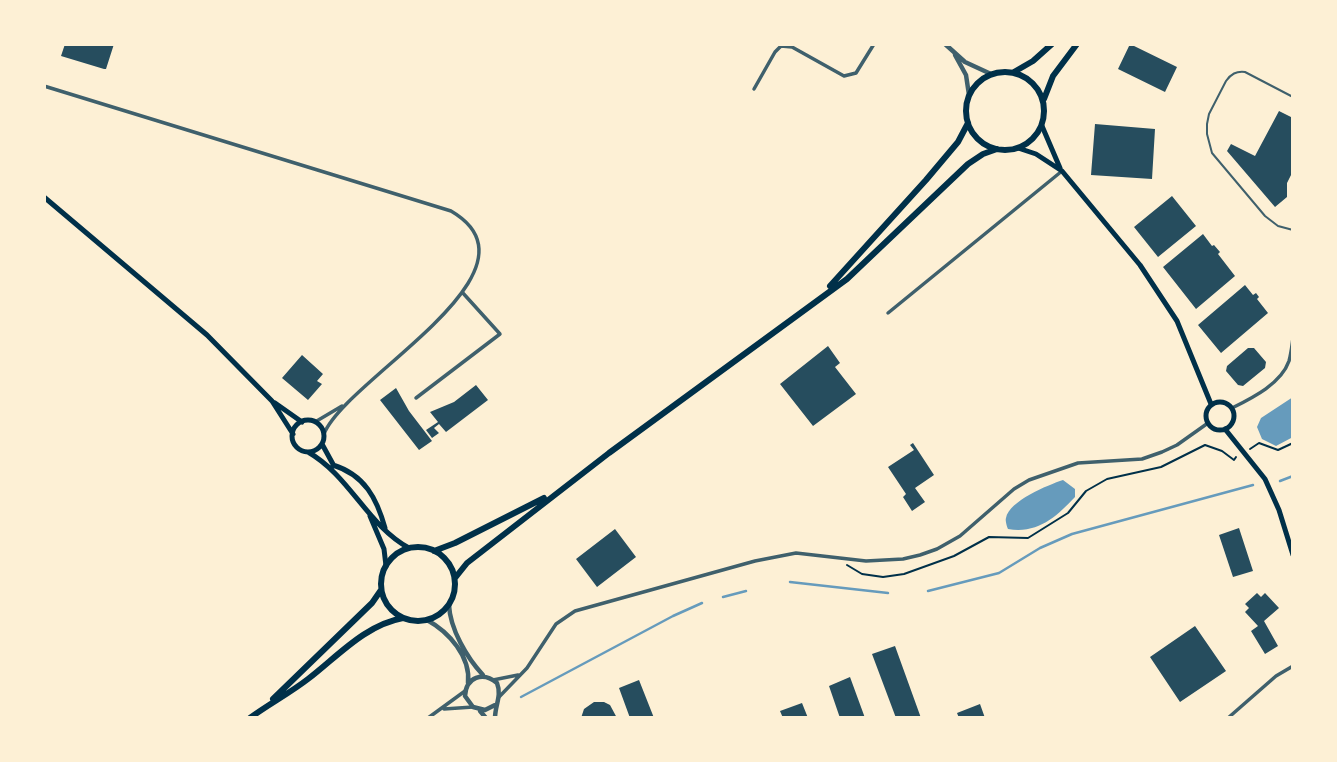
<!DOCTYPE html>
<style>
body{margin:0}
#map{position:relative;width:1337px;height:762px;overflow:hidden;background:#fdf0d5;font-family:"Asap Condensed",sans-serif}
canvas{display:block}
.frame{position:absolute;inset:0;border:46px solid #fdf0d5;pointer-events:none}
</style>
<div id="map">
<canvas width="1337" height="762"></canvas>
<div class="frame"></div>
</div>
<script>
const context = document.querySelector('canvas').getContext('2d');
context.lineJoin = 'round';
function fillPath(path, color) {
  context.fillStyle = color;
  context.fill(path, 'evenodd');
}
function trace(path, color, width, dash) {
  context.strokeStyle = color;
  context.lineWidth = width;
  context.lineCap = dash ? 'butt' : 'round';
  context.setLineDash(dash || []);
  context.stroke(path);
}
const water = new Path2D(`
 M1293 397V437L1276 446 1262 439 1257 427 1261 418Z
 M1063 480 1075 489V497C1056 517 1038 534 1008 529 1007 527 1005 520 1006 518 1009 501 1048 485 1063 480Z`);
const stream = new Path2D(`
 M1280 481 1293 476
 M790 582 888 593
 M928 591 999 573 1040 548 1072 534 1253 485
 M723 597 746 591
 M521 697 673 616 702 603`);
const building = new Path2D(`
 M65 44H114L106 69H104L61 56Z
 M1130 44 1177 67 1165 92 1118 69Z
 M1279 111 1293 118V171L1287 183V197L1275 207 1227 151 1231 144 1255 156Z
 M1095 124 1155 129 1152 179 1091 175Z
 M1172 196 1196 226 1158 257 1134 227Z
 M1203 234 1212 246 1214 245 1220 252 1218 254 1235 276 1196 309 1163 267Z
 M1245 285 1253 295 1256 293 1259 297 1257 299 1268 313 1221 353 1198 325Z
 M828 346 840 363 835 367 856 394 813 426 780 384Z
 M1248 348H1254L1266 362 1265 368 1243 386 1238 385 1226 371 1227 366Z
 M302 355 323 374 317 381 322 384 308 400 282 378Z
 M476 385 488 400 446 432 439 424 434 428 439 433 432 438 426 430 438 422 430 412 454 402Z
 M396 388 409 411 432 441 419 450 380 400Z
 M913 443 934 475 915 488 925 502 912 511 903 497 906 494 888 467 914 450 910 445Z
 M1239 528 1253 571 1233 577 1219 535Z
 M615 529 636 557 597 587 576 559Z
 M1257 593 1261 597 1265 593 1279 608 1264 621 1278 646 1265 654 1251 631 1258 626 1245 612 1249 608 1245 604Z
 M1195 626 1226 671 1180 702 1150 657Z
 M895 646 921 718H896L872 654Z
 M850 677 865 718H840L829 686Z
 M639 680 654 718H630L619 688Z
 M594 702H604L610 705 617 718H581L584 709Z
 M802 703 808 718H783L780 711Z
 M980 704 985 718H959L957 713Z`);
const path = new Path2D(`
 M1250 449 1259 443 1278 450 1293 443
 M847 565 862 574 883 577 904 574 954 556 989 537 1028 538 1068 513 1086 491 1107 479 1161 467 1205 445 1222 451 1234 460 1236 457`);
const service = new Path2D(`
 M1293 97 1245 72C1236 71 1231 74 1226 81L1209 114 1207 124V134L1212 153 1265 216 1278 226 1293 230`);
const minor = new Path2D(`
 M44 86 451 211C553 271 345 379 324 434
 M754 89 775 52 781 46 792 47 844 76 856 73 874 44
 M888 313 1062 171
 M416 398 500 334 462 292
 M1232 408C1252 398 1281 384 1289 361 1291 354 1292 345 1293 338
 M315 422 342 406
 M493 680 518 675
 M499 697 527 668 556 624 575 611 755 561 796 553 866 561 903 559 920 555 937 549 960 536 1014 489 1029 480 1078 463 1142 459 1162 452 1177 445 1208 423
 M444 709 473 707
 M428 718 465 691
 M1228 718 1276 676 1293 666`);
const tertiary = new Path2D(`
 M945 44 965 62 991 74
 M955 55 966 75 969 95
 M449 605C450 629 467 658 483 675
 M427 620C449 632 471 657 468 683
 M480 711 486 718
 M495 718C495 705 502 696 497 683 483 671 466 677 465 696L473 707 485 710 495 705`);
const secondary = new Path2D(`
 M1042 126 1060 168
 M1018 148 1036 154 1062 171 1140 265 1177 321 1211 404
 M44 197 207 335 272 401 293 434
 M1206 416a14 14 0 1 1 28 0a14 14 0 1 1-28 0Z
 M275 403 302 422
 M292 436a16 16 0 1 1 32 0a16 16 0 1 1-32 0Z
 M1225 429 1265 479 1279 510 1293 555
 M322 444 334 466
 M308 452C350 476 367 525 409 548
 M333 465C365 475 377 499 385 528
 M370 516 384 549 386 566`);
const primary = new Path2D(`
 M966 111a39 39 0 1 1 78 0a39 39 0 1 1-78 0Z
 M1014 72 1033 61 1052 44
 M1044 99 1053 76 1077 44
 M830 286 926 180 958 142 968 123
 M381 584a37 37 0 1 1 74 0a37 37 0 1 1-74 0Z
 M434 551 455 543 544 498
 M455 578 467 563 609 453 847 279 968 164 983 154 997 149
 M273 699 372 603 381 590
 M250 718C269 704 290 693 308 679 338 656 365 625 403 618`);
fillPath(water, '#669bbc');
trace(stream, '#669bbc', 2.5);
fillPath(building, '#264d5e');
trace(path, '#003049', 2);
trace(service, '#3f606c', 2);
trace(minor, '#3f606c', 3.5);
trace(tertiary, '#3f606c', 4.5);
trace(secondary, '#003049', 5);
trace(primary, '#003049', 6);
</script>
